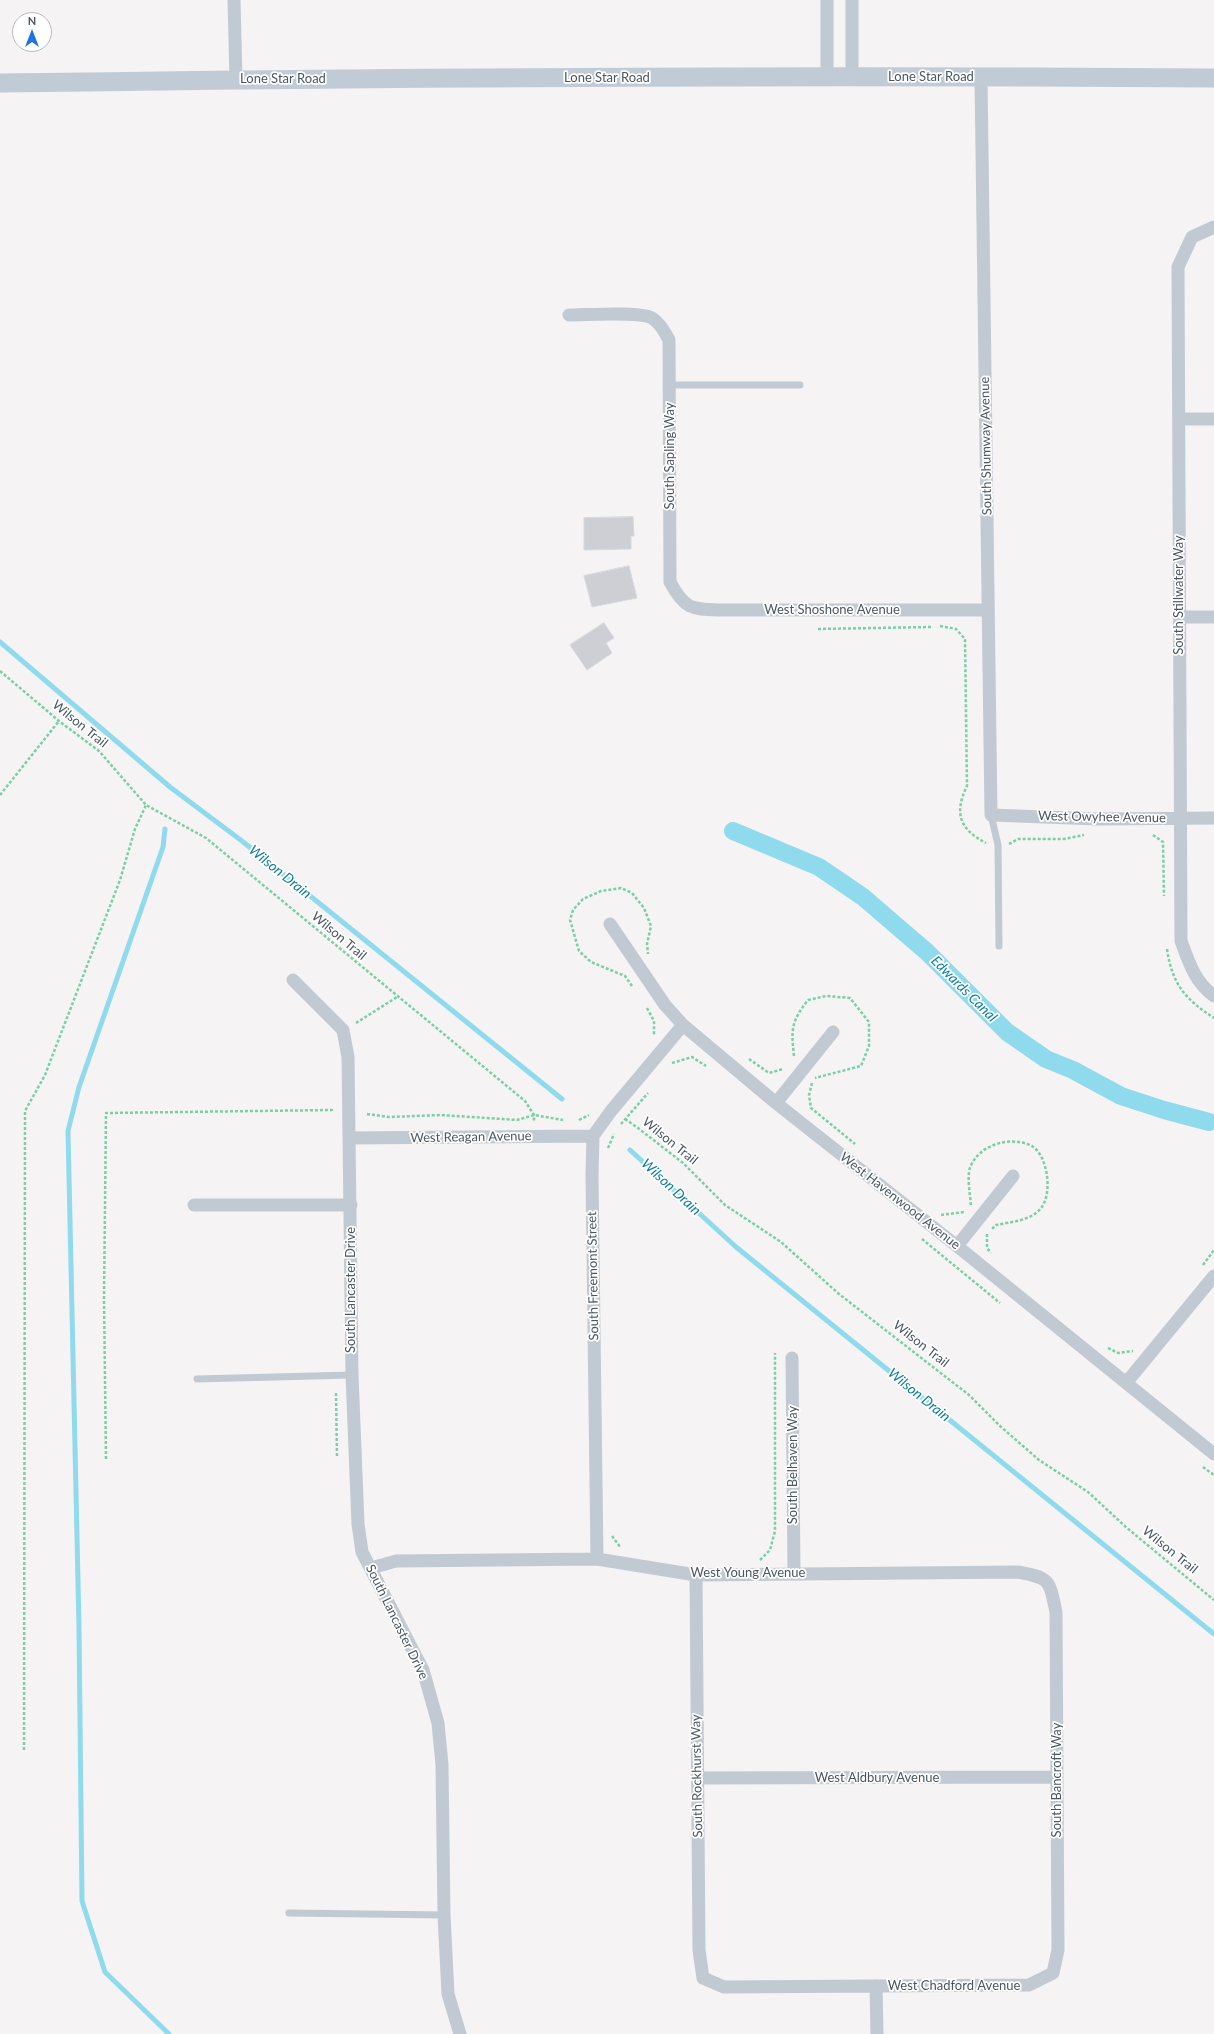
<!DOCTYPE html>
<style>
body{margin:0}
#map{position:relative;width:1214px;height:2034px;overflow:hidden;background:#f5f3f3;font-family:Lato,sans-serif}
canvas{display:block}
.north{position:absolute;left:12px;top:12px;width:40px;height:40px;box-sizing:border-box;background:#fff;border:1px solid #b7bbc0;border-radius:50%;rotate:0deg;font-size:11px;font-weight:700;line-height:16px;text-align:center;color:#4a5661}
.north::after{content:'';display:block;margin:auto;width:14px;height:18px;background:#1a73e8;clip-path:polygon(50% 0,100% 100%,50% 72%,0 100%)}
</style>
<div id="map">
<canvas width="1214" height="2034"></canvas>
<div class="north">N</div>
</div>
<script>
const context = document.querySelector('canvas').getContext('2d');
context.lineJoin = 'round';
function trace(path, color, width, dash) {
  context.strokeStyle = color;
  context.lineWidth = width;
  context.lineCap = dash ? 'butt' : 'round';
  context.setLineDash(dash || []);
  context.stroke(path);
}
function fillPath(path, color) {
  context.fillStyle = color;
  context.fill(path, 'evenodd');
}
function write(font, color, halo, rows, align = 'center') {
  context.font = font + ' Lato,sans-serif';
  context.lineWidth = 3.5;
  context.setLineDash([]);
  context.textBaseline = 'middle';
  context.strokeStyle = halo;
  context.fillStyle = color;
  for (const [text, x, y, turn = 0] of rows) {
    context.save();
    context.translate(x, y);
    context.rotate((+turn || 0) * Math.PI / 180);
    context.textAlign = isNaN(turn) ? turn : align;
    if (halo) context.strokeText(text, 0, 0);
    context.fillText(text, 0, 0);
    context.restore();
  }
}
const stream = new Path2D(`
 M0 642 170 787 242 841 562 1099
 M165 829 163 847 79 1087 68 1131 79 1627 82 1901 105 1972 169 2034
 M630 1150 736 1247 1214 1634`);
const canal = new Path2D(`
 M733 831 819 867 863 897 927 952 1007 1032 1046 1059 1073 1070 1121 1096 1164 1110 1209 1122`);
const building = new Path2D(`
 M633 517 634 536H631V549L584 550V518Z
 M629 566 637 598 592 607 584 576Z
 M604 623 614 638 606 643 612 653 587 670 570 645Z`);
const path = new Path2D(`
 M940 626 956 629 965 639 967 786C954 813 959 829 986 843
 M818 629 931 627
 M0 671 59 721 99 751 146 805 206 838 525 1101 534 1115V1122
 M0 795 59 721
 M1153 835 1163 842 1164 896
 M1009 844 1018 839H1064L1084 835
 M1167 949C1172 984 1185 999 1214 1018
 M632 986 625 976 591 962 579 951 570 920 573 910 583 899 601 891 621 888 632 893 644 908 651 926 647 944 648 954
 M647 1008 654 1021V1035
 M356 1023 397 997
 M794 1056C791 1029 791 1022 808 1000L826 996 850 998 869 1022V1046L861 1066 815 1078
 M749 1059 769 1073 783 1069
 M672 1063 692 1057 706 1066
 M812 1083 809 1095 811 1108 855 1144
 M367 1114 389 1117 441 1115 517 1120 534 1115 563 1120
 M625 1119 638 1128 683 1163 725 1205 781 1242 839 1294 969 1395 1000 1426 1039 1460 1088 1492 1127 1528 1214 1600
 M579 1120 589 1115
 M621 1124 648 1093
 M608 1148 614 1134
 M971 1205C970 1196 967 1175 970 1168 978 1145 1009 1136 1030 1145 1048 1153 1053 1194 1041 1208 1031 1221 1010 1222 996 1225L992 1229
 M941 1215 964 1212
 M987 1234V1248L991 1253
 M922 1239 1000 1303
 M1203 1265 1214 1250
 M1108 1348 1118 1353 1133 1351
 M336 1393 337 1457
 M106 1459 104 1298 106 1113 332 1110 333 1112
 M1203 1467 1214 1475
 M612 1536 621 1548
 M760 1560 770 1550 775 1531V1353
 M24 1750 25 1111 45 1075 120 880 135 829 146 805`);
const lane = new Path2D(`
 M669 385H800
 M991 815 998 845 999 946
 M197 1379 352 1375
 M289 1913 444 1915`);
const street = new Path2D(`
 M234 0 236 79
 M827 0V77
 M852 0V76
 M981 77 991 815 1098 819 1214 818
 M1214 227 1192 237 1178 267 1181 941C1189 963 1195 982 1214 996
 M569 315C588 315 638 311 652 318 660 323 665 332 669 340L670 582C685 610 692 609 722 610H988
 M1179 419H1214
 M1179 617H1214
 M610 924 665 1005 683 1025 776 1103 957 1246 1214 1454
 M293 980 343 1030 348 1057 352 1375 358 1524 362 1552 423 1670 438 1723 442 1765 444 1915 448 1994 460 2034
 M776 1103 833 1032
 M350 1138 593 1136
 M194 1205H351
 M957 1246 1013 1176
 M792 1358 794 1573
 M1126 1383 1214 1276
 M597 1559 592 1175 593 1136 611 1111 683 1025
 M371 1568 396 1561 597 1559 696 1575 1018 1572C1051 1578 1049 1580 1056 1612L1058 1950 1053 1973 1029 1985 724 1987 703 1978 699 1950 696 1575
 M697 1778 1056 1777
 M876 1986 877 2034`);
const secondary = new Path2D(`
 M0 83C405 77 809 75 1214 78`);
const streetNames = [
 ["Lone Star Road",931,77],
 ["Lone Star Road",607,78],
 ["Lone Star Road",283,79],
 ["South Shumway Avenue",986,446,-91],
 ["South Sapling Way",670,456,-90],
 ["South Stillwater Way",1179,595,-90],
 ["West Shoshone Avenue",832,610],
 ["Wilson Trail",80,724,39],
 ["West Owyhee Avenue",1102,817,1],
 ["Wilson Trail",339,936,40],
 ["West Reagan Avenue",471,1137,-1],
 ["Wilson Trail",670,1141,39],
 ["West Havenwood Avenue",900,1201,38],
 ["South Freemont Street",593,1276,-91],
 ["South Lancaster Drive",351,1290,-90],
 ["Wilson Trail",921,1344,38],
 ["South Belhaven Way",793,1465,-90],
 ["Wilson Trail",1170,1550,39],
 ["West Young Avenue",748,1573],
 ["South Lancaster Drive",397,1622,64],
 ["South Rockhurst Way",697,1776,-91],
 ["West Aldbury Avenue",877,1778],
 ["South Bancroft Way",1057,1780,-90],
 ["West Chadford Avenue",954,1986]
];
const waterNames = [
 ["Wilson Drain",280,872,39],
 ["Edwards Canal",964,989,45],
 ["Wilson Drain",671,1187,43],
 ["Wilson Drain",919,1395,39]
];
trace(stream, '#90daee', 5);
trace(canal, '#90daee', 18);
fillPath(building, '#cdcfd5');
trace(building, '#d7d9de', 1);
trace(path, '#7ad0a6', 2.5, [3, 2]);
trace(lane, '#c1cad2', 7);
trace(street, '#c1cad2', 13);
trace(secondary, '#c1cbd6', 19);
write('13px', '#4a5661', '#fff', streetNames);
write('italic 14px', '#0c7c9b', '#fff', waterNames);
</script>
